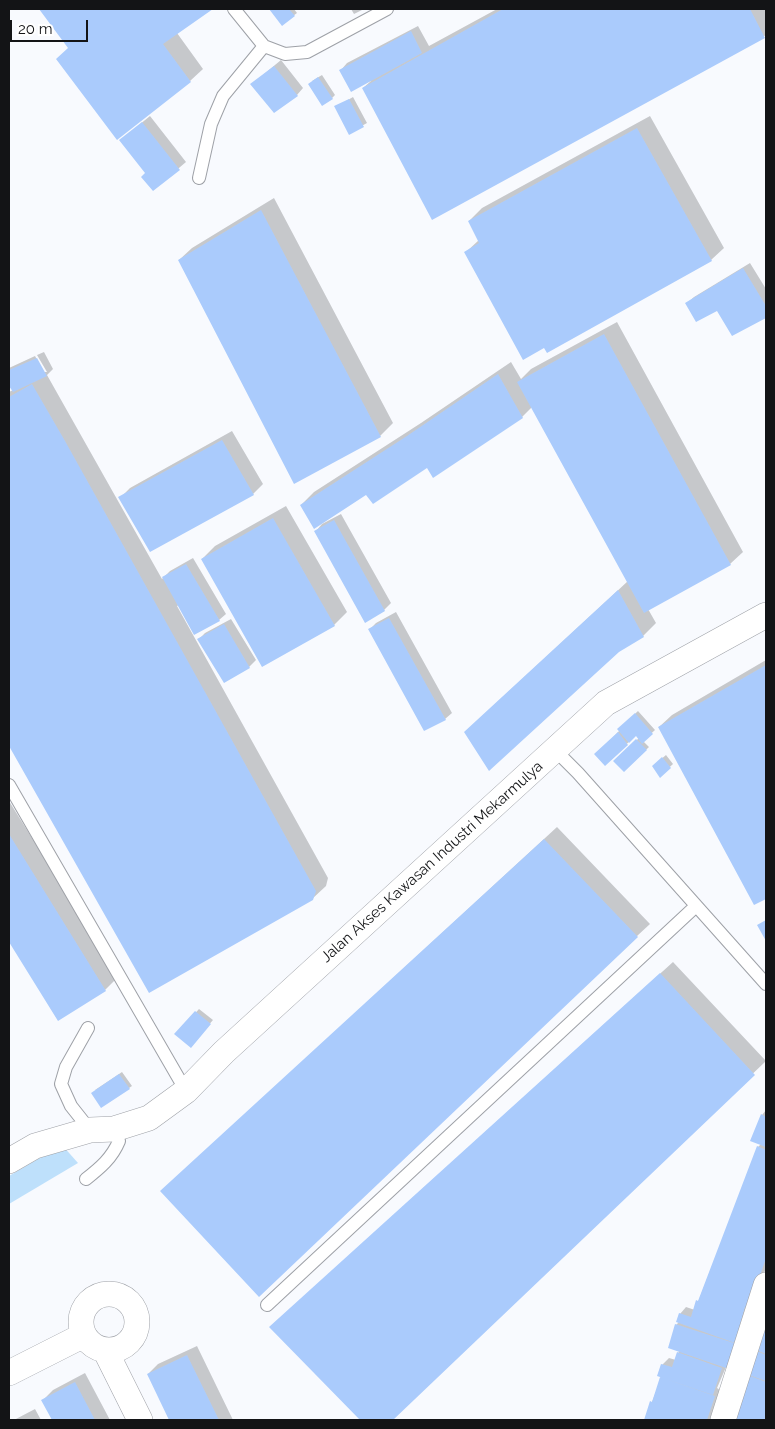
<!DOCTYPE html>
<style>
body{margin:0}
#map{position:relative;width:775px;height:1429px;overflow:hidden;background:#f8fafe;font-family:Raleway,sans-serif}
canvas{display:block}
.frame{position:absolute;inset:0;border:10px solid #131416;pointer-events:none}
.scale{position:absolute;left:10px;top:20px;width:78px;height:22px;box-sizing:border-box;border:2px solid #131416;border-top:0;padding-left:6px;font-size:15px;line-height:18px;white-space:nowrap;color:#131416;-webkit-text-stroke:4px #fff;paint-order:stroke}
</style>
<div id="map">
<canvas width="775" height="1429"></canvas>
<div class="frame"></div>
<div class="scale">20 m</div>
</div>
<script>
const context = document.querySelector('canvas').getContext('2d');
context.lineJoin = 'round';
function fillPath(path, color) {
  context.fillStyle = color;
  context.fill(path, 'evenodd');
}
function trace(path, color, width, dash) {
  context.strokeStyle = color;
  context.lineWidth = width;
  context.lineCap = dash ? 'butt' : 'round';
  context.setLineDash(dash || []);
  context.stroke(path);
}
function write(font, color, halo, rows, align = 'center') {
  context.font = font + ' Raleway,sans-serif';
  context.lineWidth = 4.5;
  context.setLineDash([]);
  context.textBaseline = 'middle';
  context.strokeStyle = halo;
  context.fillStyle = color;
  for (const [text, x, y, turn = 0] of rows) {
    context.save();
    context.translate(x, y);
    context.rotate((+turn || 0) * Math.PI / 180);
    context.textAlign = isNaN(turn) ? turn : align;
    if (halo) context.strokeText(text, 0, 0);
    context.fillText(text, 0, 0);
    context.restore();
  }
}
const water = new Path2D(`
 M62 1145 78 1163 9 1204V1176Z`);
const shadow = new Path2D(`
 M40 9H211L177 33 203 69 190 81 69 48Z
 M270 9H294L297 13 282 24Z
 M351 9H364L354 14Z
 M497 9H766V35L432 218 363 88 371 81 341 70 347 63 418 26 429 46Z
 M281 60 303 88 297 95 252 84Z
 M322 75 335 95 332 98 312 81Z
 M353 97 367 123 349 133 336 107Z
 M150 116 186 162 153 190 128 134Z
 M650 116 724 248 711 260 466 252 479 240 469 221 482 208Z
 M274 198 393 423 380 436 179 260 192 248Z
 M750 263 766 289V316L732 334 717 309 687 303 694 297Z
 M617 322 743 552 730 564 648 609 656 623 643 636 478 720 628 581 532 407 522 417 427 466 366 493 301 505 314 492 421 423 511 362 521 379 531 369Z
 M44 352 53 369 47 375 162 579 170 571 193 558 226 614 219 620 179 605 177 606 328 878 326 886 312 899 149 991 9 744V392L13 390 11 387 9 389V368L35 356 44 372H47L37 355Z
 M232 431 263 484 253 494 120 498 130 488Z
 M286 506 347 612 334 625 202 559 215 546Z
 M341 514 391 603 384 610 365 621 316 531 322 524Z
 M396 612 452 713 445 719 370 629 376 623Z
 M231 619 256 660 249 667 224 682 199 639 205 633Z
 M766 660V897L755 903 659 727 672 715Z
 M638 711 655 730 643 741 649 747 624 771 615 761 639 738 636 735 605 765 596 755 620 730 619 729Z
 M666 755 673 764 660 776 653 766Z
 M9 801 118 977 105 990 58 1020 9 940Z
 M557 827 650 924 637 936 175 1179Z
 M673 962 766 1061 391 1420H361L270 1327Z
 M199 1009 213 1020 193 1043 176 1034Z
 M122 1072 132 1086 129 1088 95 1090Z
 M766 1110V1268L755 1300 717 1388 720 1390 714 1420H645L662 1376V1365L669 1358 676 1360 679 1351 676 1325 679 1322 680 1314 686 1307 695 1310 758 1147 761 1144 762 1115Z
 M766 1321V1420H734Z
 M197 1346 233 1420H171L148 1374 158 1364Z
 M85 1373 110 1420H54L43 1400 53 1390Z
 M35 1409 41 1420H14Z`);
const building = new Path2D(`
 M39 9H213L163 44 191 82 117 140 56 59 68 48Z
 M269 9H289L295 16 282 26Z
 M503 9H750L765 38 432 220 362 88Z
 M411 31 422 53 351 92 339 70Z
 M274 66 298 96 274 113 250 84Z
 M318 77 333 99 322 106 308 84Z
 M349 99 364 127 349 135 334 106Z
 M142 122 180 170 153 191 141 177 145 173 119 140Z
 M637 128 712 261 547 353 544 348 523 360 464 252 479 243 468 221Z
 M261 210 381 437 294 484 178 260Z
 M743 268 766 306V318L732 336 717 311 696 322 685 303Z
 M604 334 731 565 644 613 517 382Z
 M37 358 47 376 13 392 9 386V370Z
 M498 374 523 418 433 478 427 468 373 504 366 495 314 529 300 505 407 436Z
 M32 384 65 441 316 891 313 900 149 993 9 746V397Z
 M222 440 254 495 150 552 118 497Z
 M273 518 335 626 262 667 201 559Z
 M334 520 385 611 365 623 314 531Z
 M186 564 220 621 194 635 162 577Z
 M618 590 644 637 619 652 489 771 464 732Z
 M389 618 446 720 424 731 368 629Z
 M224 624 250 668 224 683 197 639Z
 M766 665V899L754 905 658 727Z
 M635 713 653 734 642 744 636 736 629 743 617 729Z
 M618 732 628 745 605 766 594 754Z
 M636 739 647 750 624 772 613 761Z
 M662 757 671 768 660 778 652 766Z
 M9 834 106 991 58 1021 9 942Z
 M544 839 638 937 259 1297 160 1191Z
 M766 920V941L757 925Z
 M660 973 755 1075 393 1420H360L269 1327Z
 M195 1011 211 1024 191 1048 174 1034Z
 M119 1074 130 1089 101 1108 91 1093Z
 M761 1114 766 1117V1147L750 1141Z
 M757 1146 766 1150V1258L749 1308 745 1307 735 1343 676 1322 679 1313 691 1317 696 1300 698 1301Z
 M766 1315V1354L754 1349Z
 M675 1324 737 1344 729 1369 668 1348Z
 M754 1350 766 1355V1381L746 1374Z
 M677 1352 722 1368 713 1395 657 1376 661 1364 672 1367Z
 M187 1355 219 1420H169L147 1374Z
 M745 1374 766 1382V1420H732Z
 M660 1377 715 1396 707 1420H644L650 1401 652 1402Z
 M75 1382 95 1420H52L41 1400Z`);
const service = new Path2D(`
 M234 9 264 46 285 54 307 52 387 9
 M199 178 211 124 223 96 264 46
 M555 750 578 773 766 984
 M9 785 186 1091
 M88 1028 66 1067 61 1084 71 1106 90 1130
 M86 1179C100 1168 112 1158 119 1141L114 1129
 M267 1305 696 906`);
const minor = new Path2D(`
 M9 1161 35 1146 90 1130 114 1129 149 1118 186 1091 224 1052 606 703 766 615
 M81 1322a28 28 0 1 1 56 0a28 28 0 1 1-56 0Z
 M105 1350 140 1420
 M9 1373 84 1335
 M723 1420 766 1285`);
const streetNames = [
 ["Jalan Akses Kawasan Industri Mekarmulya",432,862,-42]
];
fillPath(water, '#bee0fb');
fillPath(shadow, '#0003');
fillPath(building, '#aacbfc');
trace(service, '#9ea1a7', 14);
trace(minor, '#9ea1a7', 26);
trace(service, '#fff', 12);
trace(minor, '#fff', 25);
write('15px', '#131416', '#fff', streetNames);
</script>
